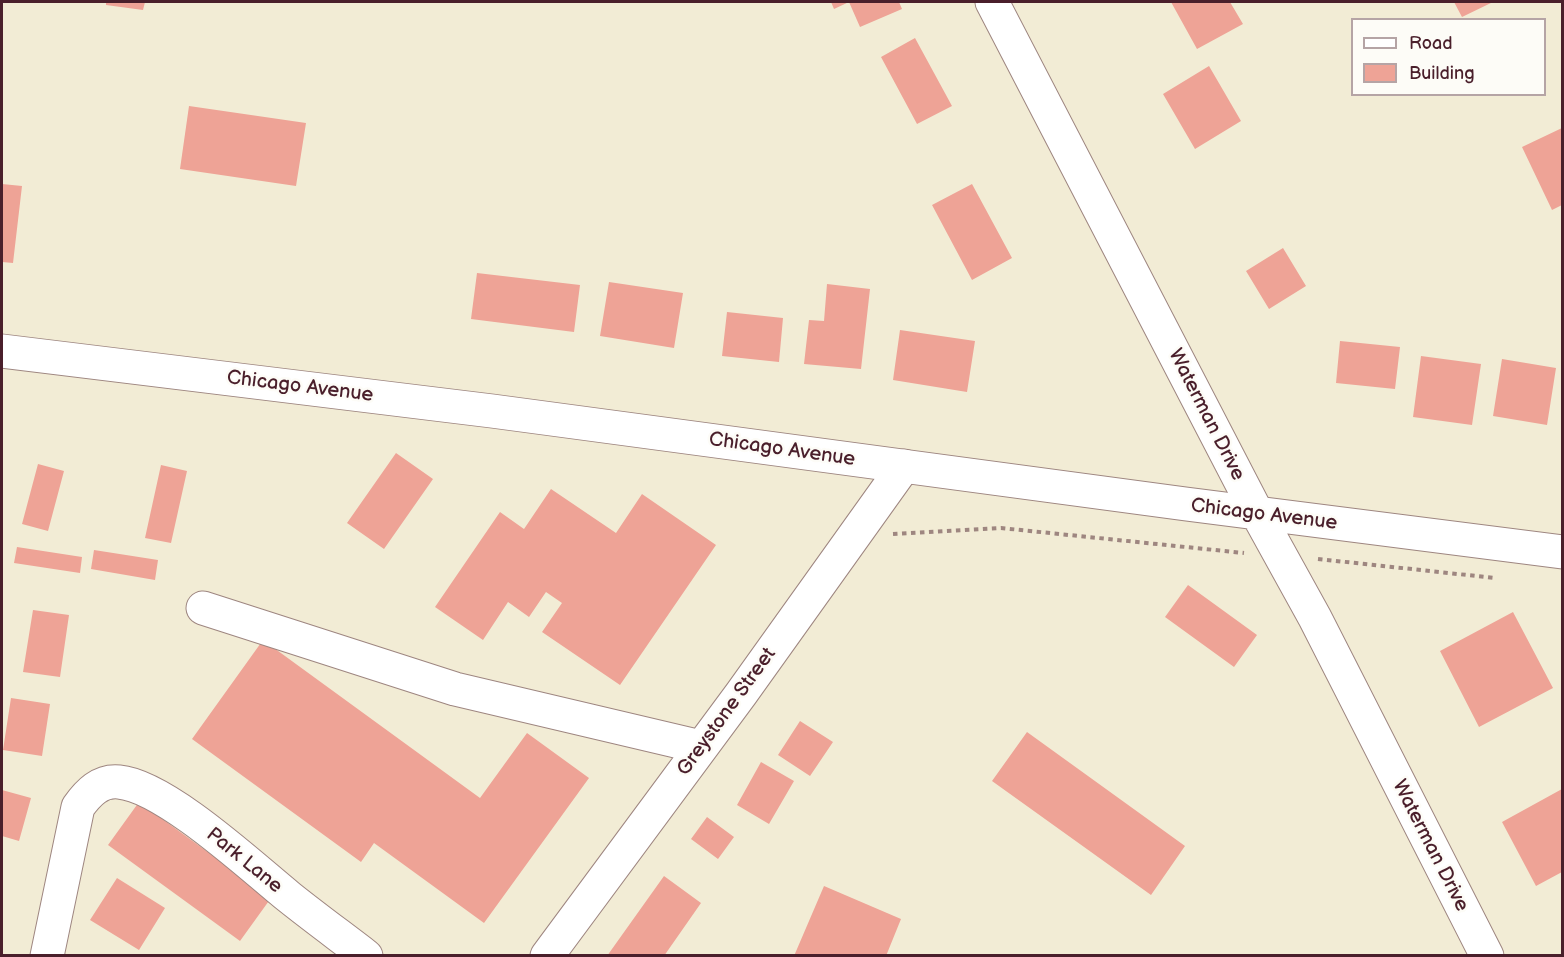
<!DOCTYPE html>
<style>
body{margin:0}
#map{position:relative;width:1564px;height:957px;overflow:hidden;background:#f2ecd5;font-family:"Balsamiq Sans",sans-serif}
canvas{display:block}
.frame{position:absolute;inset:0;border:3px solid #4a1f2b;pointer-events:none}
.legend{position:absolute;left:1351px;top:18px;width:195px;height:78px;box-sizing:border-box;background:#fdfcf7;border:2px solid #b5a4a5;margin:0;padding:8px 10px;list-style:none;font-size:18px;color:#4a1f2b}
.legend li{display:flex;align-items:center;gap:12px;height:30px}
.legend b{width:30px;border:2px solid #b5a4a5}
</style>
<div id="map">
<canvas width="1564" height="957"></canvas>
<div class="frame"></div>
<ul class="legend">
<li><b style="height:8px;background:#fff"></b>Road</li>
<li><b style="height:16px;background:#eea396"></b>Building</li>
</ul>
</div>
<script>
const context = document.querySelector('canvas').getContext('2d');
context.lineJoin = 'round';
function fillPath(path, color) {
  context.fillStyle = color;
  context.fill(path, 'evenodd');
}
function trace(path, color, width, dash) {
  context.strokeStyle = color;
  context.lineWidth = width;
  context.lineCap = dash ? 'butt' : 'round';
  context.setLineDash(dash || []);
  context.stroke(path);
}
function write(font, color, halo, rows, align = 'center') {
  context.font = font + ' "Balsamiq Sans",sans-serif';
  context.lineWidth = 5;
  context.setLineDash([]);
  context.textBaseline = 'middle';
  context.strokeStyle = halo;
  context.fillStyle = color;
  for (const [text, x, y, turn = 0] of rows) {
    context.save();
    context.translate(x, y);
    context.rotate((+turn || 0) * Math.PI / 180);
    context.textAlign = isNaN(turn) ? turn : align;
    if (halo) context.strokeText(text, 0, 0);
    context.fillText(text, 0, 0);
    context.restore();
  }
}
const building = new Path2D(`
 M106 2H145L143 10 106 5Z
 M831 2H899L902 9 860 27 849 2 834 9Z
 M1171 2H1230L1243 24 1197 49Z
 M1454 2H1493L1462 17Z
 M915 38 952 106 917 124 881 57Z
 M1209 66 1241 121 1195 149 1163 94Z
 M189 106 306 123 296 186 180 169Z
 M1562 128V205L1552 210 1522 147Z
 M2 184 22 186 13 263 2 262Z
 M972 184 1012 258 972 280 932 205Z
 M1283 248 1306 286 1269 309 1246 271Z
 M477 273 580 285 574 332 471 319Z
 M609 282 683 293 674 348 600 336Z
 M827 284 870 289 861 369 804 364 809 320 824 321Z
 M727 312 783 318 779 362 722 356Z
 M900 330 975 341 967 392 893 380Z
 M1340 341 1400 347 1395 389 1336 383Z
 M1421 356 1481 364 1472 425 1413 417Z
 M1502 359 1556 368 1547 425 1493 416Z
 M396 453 433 479 384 549 347 523Z
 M38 464 64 471 48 531 22 524Z
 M161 465 187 471 171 543 145 538Z
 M551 489 616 533 642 494 716 545 620 685 542 632 562 603 546 592 529 617 508 602 483 640 435 607 500 512 524 529Z
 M17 547 82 557 80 573 14 563Z
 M94 550 158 560 155 580 91 569Z
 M1188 585 1257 635 1234 667 1165 617Z
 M33 610 69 615 60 677 23 672Z
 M1513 612 1553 688 1479 727 1440 651Z
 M263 640 480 798 527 733 589 778 484 923 374 843 361 862 192 739Z
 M11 698 50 704 42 756 3 750Z
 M800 721 833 742 810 776 778 755Z
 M1027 732 1185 846 1151 895 992 781Z
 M761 762 794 781 769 824 737 805Z
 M1562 789V872L1536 886 1502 822Z
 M2 790 31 798 19 841 2 836Z
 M139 802 271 898 240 941 108 845Z
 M707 817 734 837 718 859 691 839Z
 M664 876 701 903 664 956H607Z
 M117 878 165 908 139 950 90 920Z
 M824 886 901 919 886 956H794Z`);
const path = new Path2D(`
 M893 534 1001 528 1244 553
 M1318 559 1495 578`);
const minor = new Path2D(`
 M992 2 1257 513
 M203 608 455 689 701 747
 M47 956 78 807C88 793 100 780 119 782 165 786 252 867 289 897 314 917 340 936 366 956
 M547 956 741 694 904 466`);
const tertiary = new Path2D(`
 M2 351 492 411 1186 504 1562 552
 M1257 513 1315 618 1487 956`);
const streetNames = [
 ["Chicago Avenue",300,387,7],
 ["Waterman Drive",1206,415,63],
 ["Chicago Avenue",782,450,8],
 ["Chicago Avenue",1264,515,7],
 ["Greystone Street",727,712,-54],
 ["Waterman Drive",1430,846,63],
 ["Park Lane",244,861,39]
];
fillPath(building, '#eea396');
trace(minor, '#9e8680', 35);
trace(tertiary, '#9e8680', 35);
trace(path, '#9e8680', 4, [4.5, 4.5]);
trace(minor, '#fff', 33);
trace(tertiary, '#fff', 33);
write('20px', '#4a1f2b', '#fdfcf7', streetNames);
</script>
